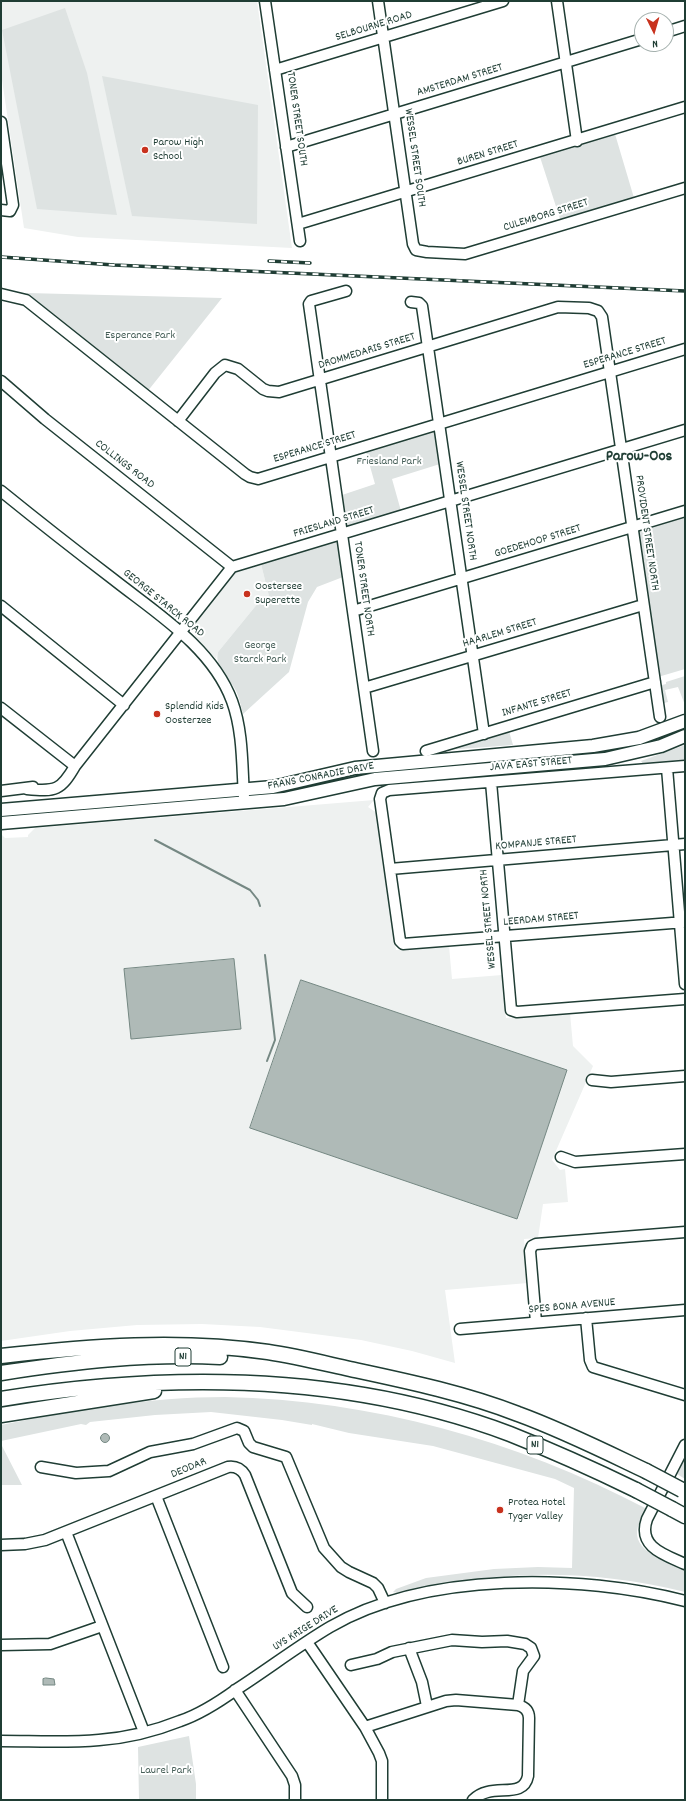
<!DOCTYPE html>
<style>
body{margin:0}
#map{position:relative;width:686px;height:1801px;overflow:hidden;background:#fff;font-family:Dekko,sans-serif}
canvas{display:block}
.frame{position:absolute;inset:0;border:2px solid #1f3d34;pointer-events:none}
.north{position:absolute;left:634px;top:12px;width:40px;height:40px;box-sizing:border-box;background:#fff;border:1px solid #a5b1ae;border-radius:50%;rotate:175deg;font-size:11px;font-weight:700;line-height:16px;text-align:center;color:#1f3d34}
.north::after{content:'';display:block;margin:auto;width:14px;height:18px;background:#c8321e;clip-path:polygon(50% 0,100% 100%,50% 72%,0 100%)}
</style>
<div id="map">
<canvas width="686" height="1801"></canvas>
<div class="frame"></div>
<div class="north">N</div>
</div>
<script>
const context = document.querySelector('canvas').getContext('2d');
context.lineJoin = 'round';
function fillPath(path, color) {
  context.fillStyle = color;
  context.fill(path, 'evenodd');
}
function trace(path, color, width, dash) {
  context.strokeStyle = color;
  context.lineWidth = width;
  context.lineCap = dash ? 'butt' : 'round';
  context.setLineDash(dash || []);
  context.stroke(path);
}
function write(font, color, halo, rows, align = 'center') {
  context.font = font + ' Dekko,sans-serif';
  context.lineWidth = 4;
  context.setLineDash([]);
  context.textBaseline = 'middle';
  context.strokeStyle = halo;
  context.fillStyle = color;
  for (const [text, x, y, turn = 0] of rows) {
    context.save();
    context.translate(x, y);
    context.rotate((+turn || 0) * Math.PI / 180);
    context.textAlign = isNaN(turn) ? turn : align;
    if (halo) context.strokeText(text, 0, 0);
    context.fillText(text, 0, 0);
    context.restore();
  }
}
const built = new Path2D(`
 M1 1H257L292 248 78 237 24 228 1 73Z
 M261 564 270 600 258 603 218 652 216 659 195 636 194 626 237 571Z
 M374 800 368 807 377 813 396 950 449 946 452 979 502 975 506 1018 570 1013 573 1046 593 1066 552 1160 560 1170 565 1169 568 1202 543 1204 538 1238 524 1239 528 1283 445 1290 455 1363 412 1351 361 1340 260 1327 202 1324 137 1325 70 1331 1 1341V834L5 838 28 837V835L35 828Z`);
const green = new Path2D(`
 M65 8 87 73 117 215 37 209 2 30Z
 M102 76 258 105 257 224 132 216Z
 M615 134 634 198 561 222 540 157Z
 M27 293 222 298 147 392 26 296Z
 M435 431 440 464 392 479 401 511 347 527 342 495 375 484 366 452Z
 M685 515V669L658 677 637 529Z
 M334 541 338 543 343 577 317 587 308 602 289 672 243 714C241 706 239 696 235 689 229 678 214 666 218 652L258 603 270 600 261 564Z
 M685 676V705L678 687 665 690 668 702 664 703 661 688 662 685 666 684V682Z
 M685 728V731L659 741 610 753 267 793H257L295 788 366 772 602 751 637 743Z
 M509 731 513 745 446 750Z
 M685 745V761L643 764 641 761Z
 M233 796V798L31 816 30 814Z
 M119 1351 1 1367V1363Z
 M225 1397C372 1400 516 1440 647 1509 644 1515 640 1520 638 1526 630 1552 668 1561 685 1569V1592C586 1568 496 1570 397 1593L393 1592 396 1589 426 1578 494 1569 538 1567 572 1568 574 1488 555 1479 433 1446 349 1433 312 1424V1425L282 1420 211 1412 155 1415 90 1422 86 1425 81 1424 1 1441V1425C75 1410 149 1397 225 1397Z
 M1 1444 22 1485H1Z
 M685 1453V1479L677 1474 680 1469 677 1467Z
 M189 1736 196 1784V1800H139L138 1747Z`);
const water = new Path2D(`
 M234 959 241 1029 131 1039 124 969Z
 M301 980 567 1070 517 1219 250 1128Z
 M100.5 1438a4.5 4.5 0 1 1 9 0a4.5 4.5 0 1 1-9 0Z
 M46 1678 54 1679 55 1685H43V1679Z`);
const stream = new Path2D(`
 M155 840 250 890 258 900 260 906
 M265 955 275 1040 267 1061`);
const minor = new Path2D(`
 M265 1 300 241
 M378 1 413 244 416 250 427 252 465 254 685 188
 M557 1 577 141
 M666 32 685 26
 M275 70 503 1
 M1 122 13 205 10 211 1 210
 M286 147 642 39
 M298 224 685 107
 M346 291 311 301 309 304 373 751
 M1 294 26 300 245 474 250 477 258 479 685 349
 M411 302 419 303 422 306 484 734
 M1 381 45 419 232 567
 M178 421 215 373 225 365 238 369 263 389 268 391 279 392 558 307 589 308 598 311 602 317 660 717
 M1 491C38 521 75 550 113 579 156 613 212 647 232 701 243 731 242 765 244 797
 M1 606 124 705
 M353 611 685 511
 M364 688 643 605
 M1 708 75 766
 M426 751 655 682
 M685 766 389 790 382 793 380 799 400 941 403 944 685 922
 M667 768 685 984
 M491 782 511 1010 517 1012 685 999
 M27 789C56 792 61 790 75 766L232 567 685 430
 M1 791 33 787
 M390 869 685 844
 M592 1080 611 1082 685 1076
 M561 1157 575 1162 685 1154
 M586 1318 590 1360 593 1367 685 1395
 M536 1322 530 1251 532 1246 536 1244 685 1232
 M460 1329 685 1310
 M685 1445 647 1519C637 1547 665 1555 685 1564
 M41 1467 76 1473 109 1471 150 1452 193 1444 237 1428 244 1431 249 1443 253 1447 286 1457 324 1548 341 1567 349 1572 373 1583 378 1588 385 1603
 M156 1496 223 1667
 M66 1532 144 1732
 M1 1545 25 1544 45 1540 228 1467C235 1466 241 1469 245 1475L292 1593 307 1607
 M307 1642 365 1727 379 1753 382 1761V1800
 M1 1645 50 1644 102 1626
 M409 1648 422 1682 427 1706
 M351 1665 377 1659 392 1652 452 1640 482 1642 507 1641 525 1644 531 1648 534 1656 523 1671 518 1705
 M235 1690 292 1776 295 1785V1800
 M365 1727 446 1701 456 1700 518 1705C525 1707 529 1711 529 1718L528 1776C523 1801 491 1781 473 1800
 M1 1741C33 1741 67 1743 99 1740 126 1738 155 1731 180 1721 201 1714 219 1702 237 1689 268 1669 298 1646 330 1627 426 1571 581 1574 685 1601`);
const major = new Path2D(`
 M1 810 273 787 355 768 593 746 639 738 685 721
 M1 823 284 799 375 779 605 759 661 746 685 736`);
const highway = new Path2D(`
 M1 1356C89 1346 180 1339 268 1352 295 1356 323 1363 350 1369 406 1381 464 1393 518 1414 562 1430 604 1451 646 1471
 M1 1373C73 1362 147 1353 220 1357
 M1 1399C170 1372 347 1373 510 1434 553 1451 595 1470 636 1490
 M1 1415 154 1391
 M672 1509 685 1516`);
const rail = new Path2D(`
 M1 257 114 265 685 291
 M269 261 310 263`);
const highwayBridge = new Path2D(`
 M646 1471 682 1490
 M636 1490 672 1509`);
const markers = [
 [145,150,4,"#c8321e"],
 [247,594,4,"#c8321e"],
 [157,714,4,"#c8321e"],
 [500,1510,4,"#c8321e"]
];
const shields = [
 [183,1357,16],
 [535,1445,16]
];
const shieldNames = [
 ["N1",183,1357],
 ["N1",535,1445]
];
const streetNames = [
 ["SELBOURNE ROAD",374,27,-17],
 ["AMSTERDAM STREET",460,81,-17],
 ["TONER STREET SOUTH",296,119,82],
 ["BUREN STREET",488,154,-17],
 ["WESSEL STREET SOUTH",414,158,82],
 ["CULEMBORG STREET",546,216,-17],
 ["DROMMEDARIS STREET",367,352,-17],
 ["ESPERANCE STREET",625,354,-17],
 ["ESPERANCE STREET",315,448,-17],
 ["COLLINGS ROAD",124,465,38],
 ["WESSEL STREET NORTH",465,511,82],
 ["FRIESLAND STREET",334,523,-17],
 ["PROVIDENT STREET NORTH",646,533,82],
 ["GOEDEHOOP STREET",538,542,-17],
 ["TONER STREET NORTH",363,589,82],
 ["GEORGE STARCK ROAD",163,604,39],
 ["HAARLEM STREET",500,634,-17],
 ["INFANTE STREET",537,704,-17],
 ["JAVA EAST STREET",531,765,-5],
 ["FRANS CONRADIE DRIVE",321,777,-11],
 ["KOMPANJE STREET",536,844,-5],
 ["WESSEL STREET NORTH",489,919,-95],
 ["LEERDAM STREET",541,920,-5],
 ["SPES BONA AVENUE",572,1307,-5],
 ["DEODAR",189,1469,-22],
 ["UYS KRIGE DRIVE",306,1629,-32]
];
const poiNames = [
 ["Parow High",153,143],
 ["School",153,157],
 ["Oostersee",255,587],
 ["Superette",255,601],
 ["Splendid Kids",165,707],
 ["Oosterzee",165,721],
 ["Protea Hotel",508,1503],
 ["Tyger Valley",508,1517]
];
const parkNames = [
 ["Esperance Park",140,336],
 ["Friesland Park",389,462],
 ["George",260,646],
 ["Starck Park",260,660],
 ["Laurel Park",166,1771]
];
const districtNames = [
 ["Parow-Oos",639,458]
];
fillPath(built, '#eef1f0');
fillPath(green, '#dee3e2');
fillPath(water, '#afbab7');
trace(water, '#758883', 1);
trace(stream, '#758883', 2);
trace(minor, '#1f3d34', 13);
trace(major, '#1f3d34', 15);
trace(highway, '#1f3d34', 17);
trace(minor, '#fff', 10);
trace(major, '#fff', 12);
trace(highway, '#fff', 14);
trace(rail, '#1f3d34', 3.5);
trace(rail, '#fff', 2, [6]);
trace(highwayBridge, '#1f3d34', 17, []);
trace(highwayBridge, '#fff', 14);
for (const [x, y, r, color] of markers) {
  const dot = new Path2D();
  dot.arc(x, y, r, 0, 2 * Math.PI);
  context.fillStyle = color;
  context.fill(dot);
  trace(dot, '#fff', 1.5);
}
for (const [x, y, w] of shields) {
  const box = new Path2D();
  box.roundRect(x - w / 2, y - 9, w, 18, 3);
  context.fillStyle = '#fff';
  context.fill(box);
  trace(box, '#1f3d34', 1);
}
write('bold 11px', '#1f3d34', null, shieldNames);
write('12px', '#1f3d34', '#fff', streetNames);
write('12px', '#1f3d34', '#fff', poiNames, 'left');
write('12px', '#455e57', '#fff', parkNames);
write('bold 16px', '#1f3d34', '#fff', districtNames);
</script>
